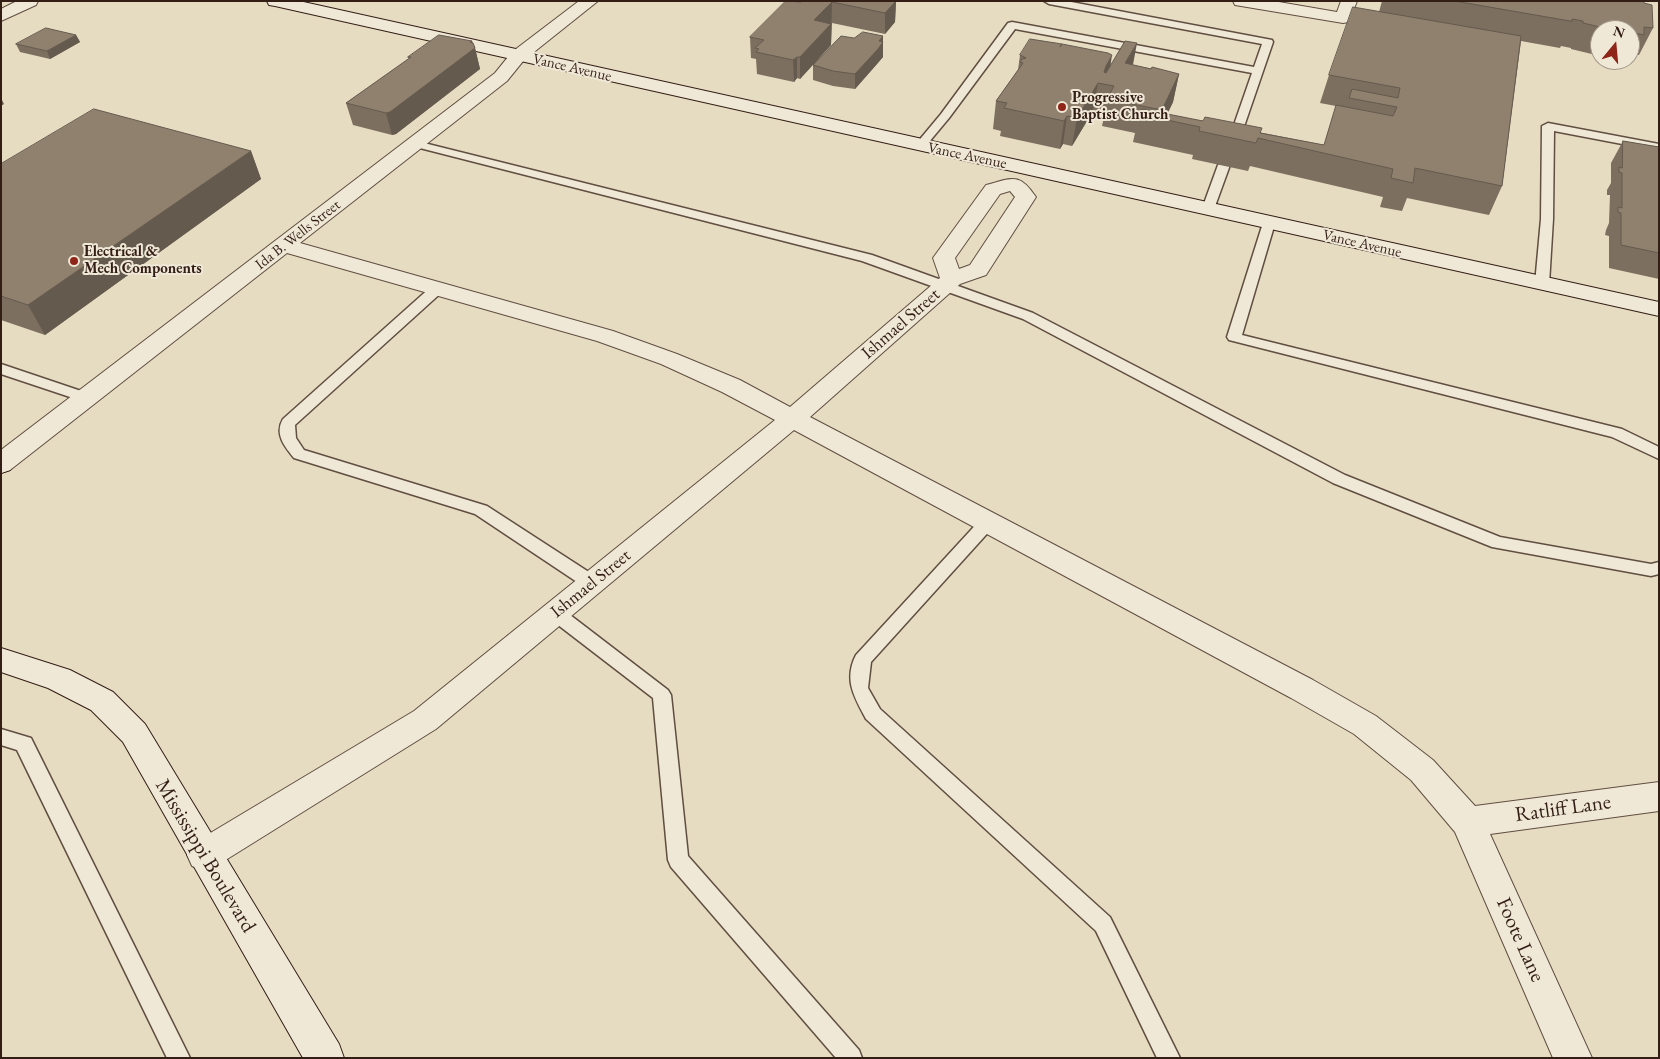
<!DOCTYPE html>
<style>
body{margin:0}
#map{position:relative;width:1660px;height:1059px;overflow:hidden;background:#e6dcc1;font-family:"EB Garamond",serif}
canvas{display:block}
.frame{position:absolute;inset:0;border:2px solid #331e16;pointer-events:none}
.north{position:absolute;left:1590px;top:20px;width:50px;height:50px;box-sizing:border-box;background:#efe8d7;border:1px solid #a4978a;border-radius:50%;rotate:17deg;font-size:14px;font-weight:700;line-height:20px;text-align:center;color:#331e16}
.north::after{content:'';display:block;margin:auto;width:18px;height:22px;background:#8f2418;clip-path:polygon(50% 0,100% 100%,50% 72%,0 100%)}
</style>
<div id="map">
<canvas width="1660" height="1059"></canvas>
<div class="frame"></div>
<div class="north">N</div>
</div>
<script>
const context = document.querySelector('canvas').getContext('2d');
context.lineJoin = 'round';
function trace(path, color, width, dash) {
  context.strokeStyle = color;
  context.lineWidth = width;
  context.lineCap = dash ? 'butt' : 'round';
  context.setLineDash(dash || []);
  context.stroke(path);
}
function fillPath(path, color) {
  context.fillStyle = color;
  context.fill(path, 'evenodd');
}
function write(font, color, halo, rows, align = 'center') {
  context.font = font + ' "EB Garamond",serif';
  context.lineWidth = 4;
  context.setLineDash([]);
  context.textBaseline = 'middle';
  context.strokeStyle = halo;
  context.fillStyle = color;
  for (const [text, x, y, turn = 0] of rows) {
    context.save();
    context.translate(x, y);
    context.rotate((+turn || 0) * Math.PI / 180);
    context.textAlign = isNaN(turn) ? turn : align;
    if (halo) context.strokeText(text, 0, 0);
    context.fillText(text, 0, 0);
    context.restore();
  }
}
const lane = new Path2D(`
 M1044 1H1066L1272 40 1273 42 1237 147H1229L1227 145 1252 73 1015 29 949 118 924 148H916L914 146 916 144 941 114 1008 23 1012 22 1254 67 1262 44 1049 4Z
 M1548 123 1659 144V151L1554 131 1553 219 1549 284 1542 288 1535 284 1541 219 1542 126Z
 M416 141 872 255 1033 313 1345 475 1500 537 1651 564 1659 562V574L1651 576 1492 547 1333 483 1023 319 862 261 412 146 410 144 412 142Z
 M1224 161 1230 165 1214 209 1208 213 1204 212 1202 209 1218 165Z
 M1269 219 1275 223 1242 335 1622 429 1659 447V459L1612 437 1229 340 1227 337 1263 223Z
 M437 285 442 286 444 289 442 292 295 425 296 438 304 450 487 506 598 578 600 583 598 588 592 589 586 588 475 514 294 458C285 447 274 434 283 419L432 286Z
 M1 364 93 395 95 398 93 401 88 403 1 374Z
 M988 516 994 518 996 522 994 526 871 662 868 688 880 709 1110 917 1180 1058H1157L1096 931 866 719C855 698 843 680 856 655L982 518Z
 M555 606 561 608 668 690 671 695 688 856 859 1050 862 1058H836L671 867 668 860 653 698 549 618 546 613 549 608Z
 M1 729 31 738 190 1058H167L17 750 1 745Z`);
const street = new Path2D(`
 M17 1H38L36 5 1 21V9Z
 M579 1H598L524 60 507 81 300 243 613 331 677 354 740 380 790 407 940 278 933 258 986 185C1013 178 1019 172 1036 197L986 275 960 284 810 417 1313 680 1376 716 1433 760 1475 806 1659 782V811L1490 834 1592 1058H1553L1455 832 1411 780 1354 734 1291 698 794 430 436 729 216 866 204 871 192 866 187 855 192 844 414 711 775 420 722 392 661 364 597 341 287 253 10 470 1 473V450L495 73 512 52ZM1010 191 1015 197 970 265 959 269 955 258 1000 194Z
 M1233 1H1273L1337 12 1341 1H1357L1349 22 1343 23 1235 5Z`);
const secondary = new Path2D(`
 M267 1H299L1659 302V316L275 6 269 5Z
 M1 454 11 457 15 463 10 470 1 473Z
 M1 648 70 670 113 692 145 724 339 1044 344 1058H303L123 742 91 710 48 688 1 672Z`);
const wall = new Path2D(`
 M896 1 895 22 885 34 832 23 831 45 800 79 797 78 794 82 757 74 756 59 751 58 750 37 801 2Z
 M1382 1H1644V3L1653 28 1639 55 1634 54 1631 62 1621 60H1630V30H1600V56L1571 49V48L1561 46 1560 48 1521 41 1502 186 1489 215 1407 198 1402 211 1380 207 1383 197 1250 166 1248 171 1192 159 1193 155 1133 142 1135 133 1102 126 1105 113 1093 111 1072 146 1063 144 1060 149 1000 136 1001 131 993 129 996 101 1018 70 1020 55 1061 46 1111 65H1133L1179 74 1173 102 1167 114 1324 145 1336 106 1320 103 1329 75 1379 12Z
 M76 35 80 42 50 59 20 52 16 44Z
 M883 36V57L877 64 855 89 833 86 813 80V65Z
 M472 41 475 48 480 69 396 134 392 135 353 125 346 103 409 59 408 57Z
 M1623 141 1659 147V279L1609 268V236L1605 235 1606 230 1609 223 1610 195H1607V190L1611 183V163Z
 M251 151 261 179 45 335 1 320V164Z`);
const shadedWall = new Path2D(`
 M896 1 895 22 885 34V13Z
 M832 2 831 45 800 79V57L814 20Z
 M76 35 80 42 50 59 47 51Z
 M883 36V57L877 64 855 89V74Z
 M472 41 474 49 475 48 480 69 396 134 392 135 386 113Z
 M1137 43 1132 70 1125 63Z
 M1112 55 1108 83 1104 72 1106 66Z
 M797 57V78L794 82 793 60Z
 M1179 74 1173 102 1165 119 1160 118 1162 110Z
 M1098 83 1093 111 1072 146 1077 118Z
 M1 98 4 104 1 106Z
 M1067 116 1063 144 1060 149 1064 121Z
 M251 151 261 179 45 335 28 305Z`);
const building = new Path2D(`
 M786 1 801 2 802 1H896L885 13 832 2 814 20 831 24 800 57H797L793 60 756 52 759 49 755 48 764 40 750 37Z
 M1455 1H1644V3L1652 5 1653 28 1644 27V35L1630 32V30H1618L1600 27 1583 23V21L1572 19V21Z
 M1353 7 1521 36 1502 186 1415 168 1413 183 1391 178 1393 169 1258 138 1256 143 1199 131 1200 127 1139 114 1142 109 1203 121 1205 117 1262 128 1260 133 1324 145 1336 105 1393 116 1397 107 1349 98 1352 89 1398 98 1400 88 1329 75Z
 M46 28 76 35 47 51 16 44Z
 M863 32 883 36 879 41 883 42 878 49 855 74 833 71 813 65 841 36 854 38Z
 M439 35 472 41 470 42 473 43 475 48 390 112 386 113 346 103 411 57H408Z
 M1030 39 1062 44 1060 47 1062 44 1108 53 1112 55 1106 66 1104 72 1106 73 1125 41 1137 43 1125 63 1151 69 1152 67 1179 74 1162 110 1107 99 1114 86 1098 83 1077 118 1067 116 1064 121 1004 108 1007 103 996 101 1023 63 1020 62 1022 59 1026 58 1020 55Z
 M94 109 251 151 28 305 1 296V164Z
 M1623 141 1659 147V253L1621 245V213L1618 212V207L1622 208V173L1619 172V167L1622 168Z`);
const markers = [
 [1062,107,5,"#8f2418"],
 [74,261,5,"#8f2418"]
];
const farStreetnames = [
 ["Vance Avenue",572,68,13],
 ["Vance Avenue",967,156,12],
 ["Ida B. Wells Street",298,235,-38],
 ["Vance Avenue",1362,244,13]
];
const farPoinames = [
 ["Progressive",1072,98],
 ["Baptist Church",1072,115],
 ["Electrical &",84,252],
 ["Mech Components",84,269]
];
const streetNames = [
 ["Ishmael Street",901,324,-41],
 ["Ishmael Street",591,584,-39]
];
const nearStreetnames = [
 ["Ratliff Lane",1563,809,-8],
 ["Mississippi Boulevard",205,856,59],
 ["Foote Lane",1520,940,66]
];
trace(lane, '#604e41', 3);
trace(street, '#604e41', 2);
trace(secondary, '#331e16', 2);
fillPath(lane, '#efe8d7');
fillPath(street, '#efe8d7');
fillPath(secondary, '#efe8d7');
fillPath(wall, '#7c6f5f');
fillPath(shadedWall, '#655a4e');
fillPath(building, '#90816f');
trace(building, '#655a4e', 1);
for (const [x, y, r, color] of markers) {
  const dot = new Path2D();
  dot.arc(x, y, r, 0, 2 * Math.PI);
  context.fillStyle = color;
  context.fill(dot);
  trace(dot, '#efe8d7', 2);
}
write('15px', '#331e16', '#efe8d7', farStreetnames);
write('bold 15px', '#331e16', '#efe8d7', farPoinames, 'left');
write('18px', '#331e16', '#efe8d7', streetNames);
write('21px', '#331e16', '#efe8d7', nearStreetnames);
</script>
